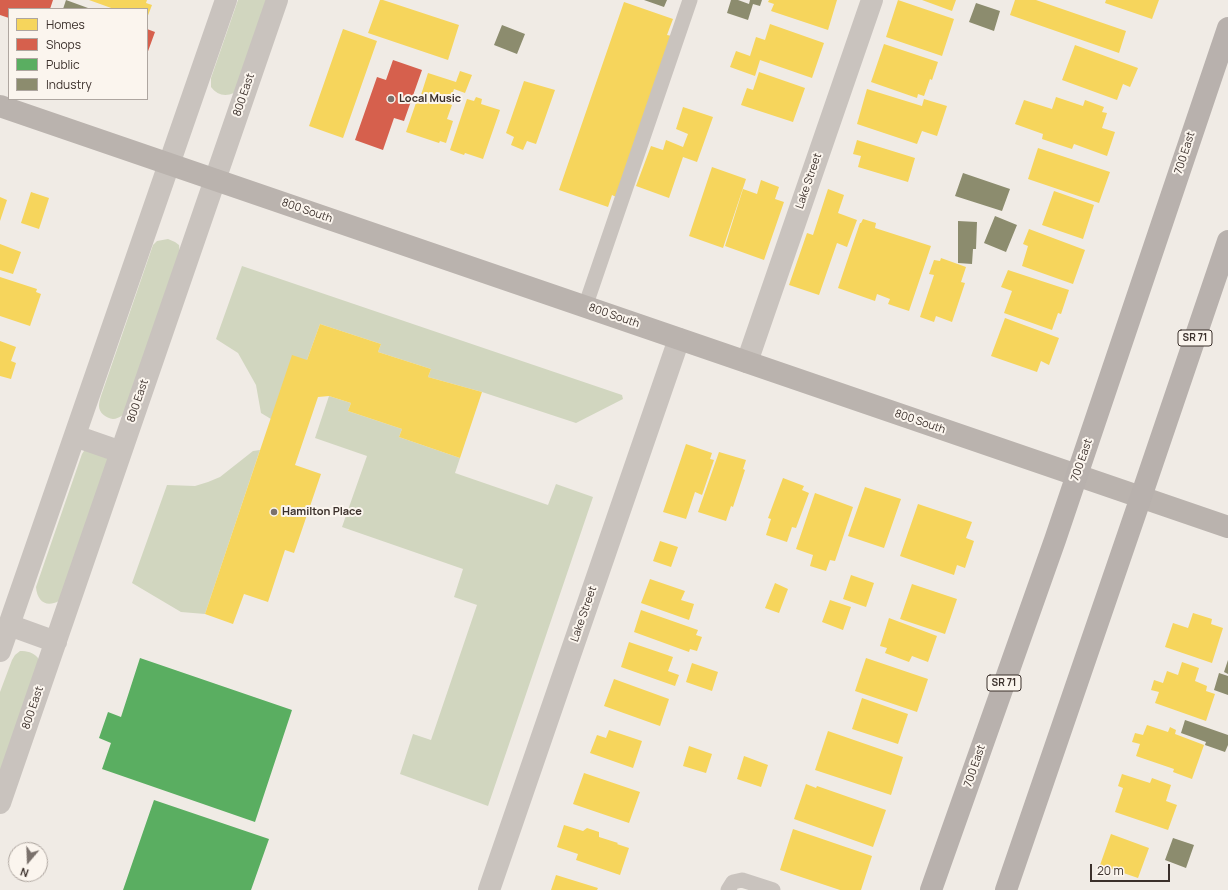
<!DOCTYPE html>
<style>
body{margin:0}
#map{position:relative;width:1228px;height:890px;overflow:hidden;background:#f0ebe5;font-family:Manrope,sans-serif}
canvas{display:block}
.legend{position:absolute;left:8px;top:8px;width:140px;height:92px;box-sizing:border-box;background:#fbf5ee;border:1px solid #aea6a0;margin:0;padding:5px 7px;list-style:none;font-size:12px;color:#3b302b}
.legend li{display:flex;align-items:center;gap:8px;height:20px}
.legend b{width:20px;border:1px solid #aea6a0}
.north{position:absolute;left:8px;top:842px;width:40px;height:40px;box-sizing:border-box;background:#fbf5ee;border:1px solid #aea6a0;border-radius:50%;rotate:199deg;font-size:11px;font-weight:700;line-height:16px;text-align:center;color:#3b302b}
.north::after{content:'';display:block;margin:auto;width:14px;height:18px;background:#7a716c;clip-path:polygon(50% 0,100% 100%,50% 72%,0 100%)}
.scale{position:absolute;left:1090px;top:864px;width:80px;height:18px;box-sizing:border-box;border:2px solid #3b302b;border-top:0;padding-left:5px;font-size:12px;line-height:14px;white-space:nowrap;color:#3b302b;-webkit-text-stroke:3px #fbf5ee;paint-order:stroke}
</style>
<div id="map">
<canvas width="1228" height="890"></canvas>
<ul class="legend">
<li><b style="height:11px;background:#f6d55c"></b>Homes</li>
<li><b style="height:11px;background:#d6604d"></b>Shops</li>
<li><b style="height:11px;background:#5aae61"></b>Public</li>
<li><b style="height:11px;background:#8c8c6e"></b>Industry</li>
</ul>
<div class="north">N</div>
<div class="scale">20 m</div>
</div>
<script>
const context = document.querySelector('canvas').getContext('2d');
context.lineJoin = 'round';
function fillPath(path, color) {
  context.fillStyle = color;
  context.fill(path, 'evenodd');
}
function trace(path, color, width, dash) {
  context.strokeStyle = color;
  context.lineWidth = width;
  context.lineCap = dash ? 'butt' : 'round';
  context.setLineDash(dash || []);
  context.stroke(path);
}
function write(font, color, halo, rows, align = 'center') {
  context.font = font + ' Manrope,sans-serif';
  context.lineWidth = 4;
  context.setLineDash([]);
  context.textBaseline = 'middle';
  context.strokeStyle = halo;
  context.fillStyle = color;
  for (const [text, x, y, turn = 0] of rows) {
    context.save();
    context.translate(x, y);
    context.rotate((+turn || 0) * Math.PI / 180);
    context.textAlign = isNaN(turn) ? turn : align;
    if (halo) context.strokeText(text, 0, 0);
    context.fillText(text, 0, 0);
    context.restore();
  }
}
const green = new Path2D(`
 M238 0H268L234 93C225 97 217 95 211 87V78Z
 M168 239 175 242 179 245 180 255 123 415C120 417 116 419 113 419 106 418 99 413 99 406 99 403 100 399 101 396L153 245 157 241Z
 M242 266 622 395 623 399 576 423 482 392 428 377 431 369 378 352 381 344 320 324 307 360 271 419 261 413 256 385 238 353 216 339Z
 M329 396 351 403 348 411 402 429 399 437 460 458 455 473 548 505 556 484 593 497 488 806 400 774 413 734 431 740 477 605 454 597 463 569 342 527 367 456 315 438Z
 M93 448 108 459 59 601C46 608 37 601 36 587L82 454 84 451Z
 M260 450 205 614 181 612 132 583 167 485 195 486 208 482 220 477 253 451Z
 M20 651C27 651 33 652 38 658V665L0 779V692L12 660 15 655Z`);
const homes = new Path2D(`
 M89 0H147L146 3 152 5 147 18V9H114Z
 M380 0H383L459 25 448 60 368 33Z
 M769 0H837L828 30 771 11 774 4 768 2Z
 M898 0 954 19 942 56 886 37Z
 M922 0H956L952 11Z
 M1015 0H1036L1126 31 1119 53 1010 15Z
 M1106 0H1159L1152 19 1105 3Z
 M624 2 673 19 667 35 672 36 616 197 612 195 608 207 559 190Z
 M770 24 824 43 812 78 760 60 755 76 730 67 736 51 750 56 756 37 765 40Z
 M343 29 377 41 343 138 309 126Z
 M884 44 938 62 932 80 930 79 924 96 918 94 917 98 871 82Z
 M1075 45 1138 68 1130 87 1123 84 1117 100 1062 80Z
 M460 71 472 75 465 93 454 89 449 104 452 105 447 119 453 121 446 143 440 141 439 143 406 132 418 97 420 98 428 73 456 82Z
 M759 72 805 88 793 122 741 105 747 88 753 90Z
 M524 81 555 90 536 144 527 141 523 150 511 145 514 137 506 133Z
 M867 89 922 106 924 99 947 106 937 136 922 131 917 144 857 124Z
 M476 97 482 99 481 104 500 110 483 159 465 153 464 155 450 150 467 99 474 101Z
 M1056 97 1083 106 1085 100 1104 107 1102 112 1107 113 1102 128 1115 132 1107 156 1074 144 1072 149 1042 139 1043 134 1015 124 1024 100 1052 109Z
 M683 107 713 117 697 162 683 157 669 198 636 186 651 146 663 150 666 140 683 147 688 134 676 129Z
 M857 140 915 158 908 182 858 167 861 156 853 154Z
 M1038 148 1110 172 1099 203 1028 179Z
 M712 167 746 179 723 248 689 236Z
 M761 180 779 187 775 199 784 202 764 260 725 246 743 189 757 194Z
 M828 189 844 195 838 213 857 220 847 247 837 243 819 295 789 285 807 233 813 235Z
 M1054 191 1094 205 1083 239 1042 225Z
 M31 192 49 198 39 229 21 223Z
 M0 197 7 200 0 221Z
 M863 219 876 223 875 228 931 246 909 311 888 304 890 299 877 294 875 301 838 288 860 223H861Z
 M1029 229 1085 250 1073 284 1022 266 1028 246 1023 244Z
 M0 244 21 252 13 274 0 270Z
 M941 258 966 267 961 282 965 283 952 322 936 316 934 322 920 317 934 275 929 274 934 260 940 261Z
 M1008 270 1069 290 1061 314 1058 313 1052 330 1004 313 1012 291 1001 287Z
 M0 277 37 289 36 292 41 294 30 326 0 316Z
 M1005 318 1059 338 1049 365 1041 361 1037 372 991 356Z
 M320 324 381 344 378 352 431 369 428 377 482 392 460 458 399 437 402 429 348 411 351 403 329 396 318 397 295 465 321 474 294 553 285 550 268 602 244 594 233 624 205 614 292 355 307 360Z
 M0 341 16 347 11 361 16 363 11 379 0 376Z
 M686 444 712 453 710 459 714 460 702 495 695 492 686 519 663 512Z
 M719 452 746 460 743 469 745 470 733 507 731 506 726 521 698 512Z
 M783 478 804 486 802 490 809 493 796 528 792 527 787 542 766 535 771 519 768 518Z
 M865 487 901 499 884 548 848 536Z
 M815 493 853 507 835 561 830 560 826 571 810 566 813 555 796 549Z
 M918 504 972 522 966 538 974 541 965 568 957 565 954 575 900 556Z
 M660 541 678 547 671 567 653 561Z
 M851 575 874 583 866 607 843 599Z
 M650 579 685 591 681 600 694 604 689 620 641 603Z
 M775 583 788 589 779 613 765 608Z
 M912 584 957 599 945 634 900 619Z
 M830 600 851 607 843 630 822 622Z
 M641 610 698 630 696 635 702 637 697 651 690 649 689 652 634 632Z
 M1193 613 1212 619 1211 624 1223 628 1212 663 1165 647 1173 623 1188 628Z
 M889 618 937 636 928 662 912 656 909 662 885 653 887 648 880 646Z
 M629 642 673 657 668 671 679 675 675 686 621 667Z
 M866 658 928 679 917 712 855 691Z
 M1182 662 1199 668 1195 681 1207 686 1206 691 1215 694 1206 721 1155 703 1159 692 1151 690 1154 680 1163 683 1167 671 1178 675Z
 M692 663 718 672 712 691 686 682Z
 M614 679 669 699 660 726 604 706Z
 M862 698 908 714 898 744 852 729Z
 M1147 725 1168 732 1170 727 1176 730 1175 734 1204 745 1192 779 1173 772 1174 769 1136 756 1140 744 1132 742 1135 733 1143 735Z
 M609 730 642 741 633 768 590 753 597 735 606 738Z
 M828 731 903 757 891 795 815 770Z
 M689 746 712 754 706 773 683 766Z
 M744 756 768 765 761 787 737 779Z
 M584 773 640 792 629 823 573 804Z
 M1122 774 1150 783 1152 778 1171 785 1166 801 1177 805 1168 830 1115 812 1123 788 1118 786Z
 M806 784 816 788 817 786 886 810 873 847 794 819Z
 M564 825 583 831 587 828 599 832V837L618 843 617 844 629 848 620 875 576 860 578 854 557 847Z
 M793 829 872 856 861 890H840L780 870Z
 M1111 834 1149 848 1138 878 1100 865Z
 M556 875 598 888 597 890H551Z`);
const shops = new Path2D(`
 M0 0H53L50 9H9V18L0 15Z
 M147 29 155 32 147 54Z
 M393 60 422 70 404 121 394 118 383 150 355 140 377 77 386 80Z`);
const public = new Path2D(`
 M140 658 292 710 255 822 102 769 111 743 99 738 108 712 121 717Z
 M154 800 269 839 251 890H123Z`);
const industry = new Path2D(`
 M66 0 88 8 87 9H63Z
 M644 0H667L664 7Z
 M731 0H738L749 4 750 0H762L760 6 753 4 748 20 727 13Z
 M976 3 1000 11 994 31 969 22Z
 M502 25 525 34 517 54 494 45Z
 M963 173 1010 189 1002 211 955 196Z
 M995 216 1017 225 1006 252 984 243Z
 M958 221 977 222 976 249H973L972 264 958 263Z
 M1228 660V674L1224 672Z
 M1219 673 1228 676V695L1214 690Z
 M1185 720 1228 735V745L1225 752 1205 745 1206 742 1181 733Z
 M1173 838 1194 845 1186 868 1165 860Z`);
const lane = new Path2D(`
 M585 307 690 0
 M728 890 733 882 742 880 773 890`);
const street = new Path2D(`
 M747 362 872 0
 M75 436 121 452
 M9 625 56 642
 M0 651 226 0
 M0 803 277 0
 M489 890 679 339`);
const secondary = new Path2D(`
 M0 106 1228 527`);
const primary = new Path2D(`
 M931 890 1055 540 1228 28
 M1006 890 1141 497 1228 241`);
const markers = [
 [391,99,4,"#7a716c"],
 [274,512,4,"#7a716c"]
];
const shields = [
 [1195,338,34],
 [1004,683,34]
];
const shieldNames = [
 ["SR 71",1195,338],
 ["SR 71",1004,683]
];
const streetNames = [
 ["800 East",244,95,-71],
 ["700 East",1185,153,-72],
 ["Lake Street",809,181,-71],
 ["800 South",307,211,19],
 ["800 South",614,316,19],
 ["800 East",138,401,-71],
 ["800 South",920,422,19],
 ["700 East",1082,460,-71],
 ["Lake Street",584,614,-71],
 ["800 East",33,708,-71],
 ["700 East",975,766,-71]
];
const poiNames = [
 ["Local Music",399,99],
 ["Hamilton Place",282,512]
];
fillPath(green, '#d1d6bf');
fillPath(homes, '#f6d55c');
fillPath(shops, '#d6604d');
fillPath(public, '#5aae61');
fillPath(industry, '#8c8c6e');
trace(lane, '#c9c3be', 15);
trace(street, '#c9c3be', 22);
trace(secondary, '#bab3ae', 22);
trace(primary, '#b8b1ad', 22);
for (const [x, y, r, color] of markers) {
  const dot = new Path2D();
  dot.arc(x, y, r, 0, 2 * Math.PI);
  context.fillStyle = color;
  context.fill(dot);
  trace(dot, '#fbf5ee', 1.5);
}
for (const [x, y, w] of shields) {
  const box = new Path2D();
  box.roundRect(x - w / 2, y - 8, w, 16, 3);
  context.fillStyle = '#fbf5ee';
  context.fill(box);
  trace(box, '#3b302b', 1);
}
write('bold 10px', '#3b302b', null, shieldNames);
write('11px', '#3b302b', '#fbf5ee', streetNames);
write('bold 11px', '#3b302b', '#fbf5ee', poiNames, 'left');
</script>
